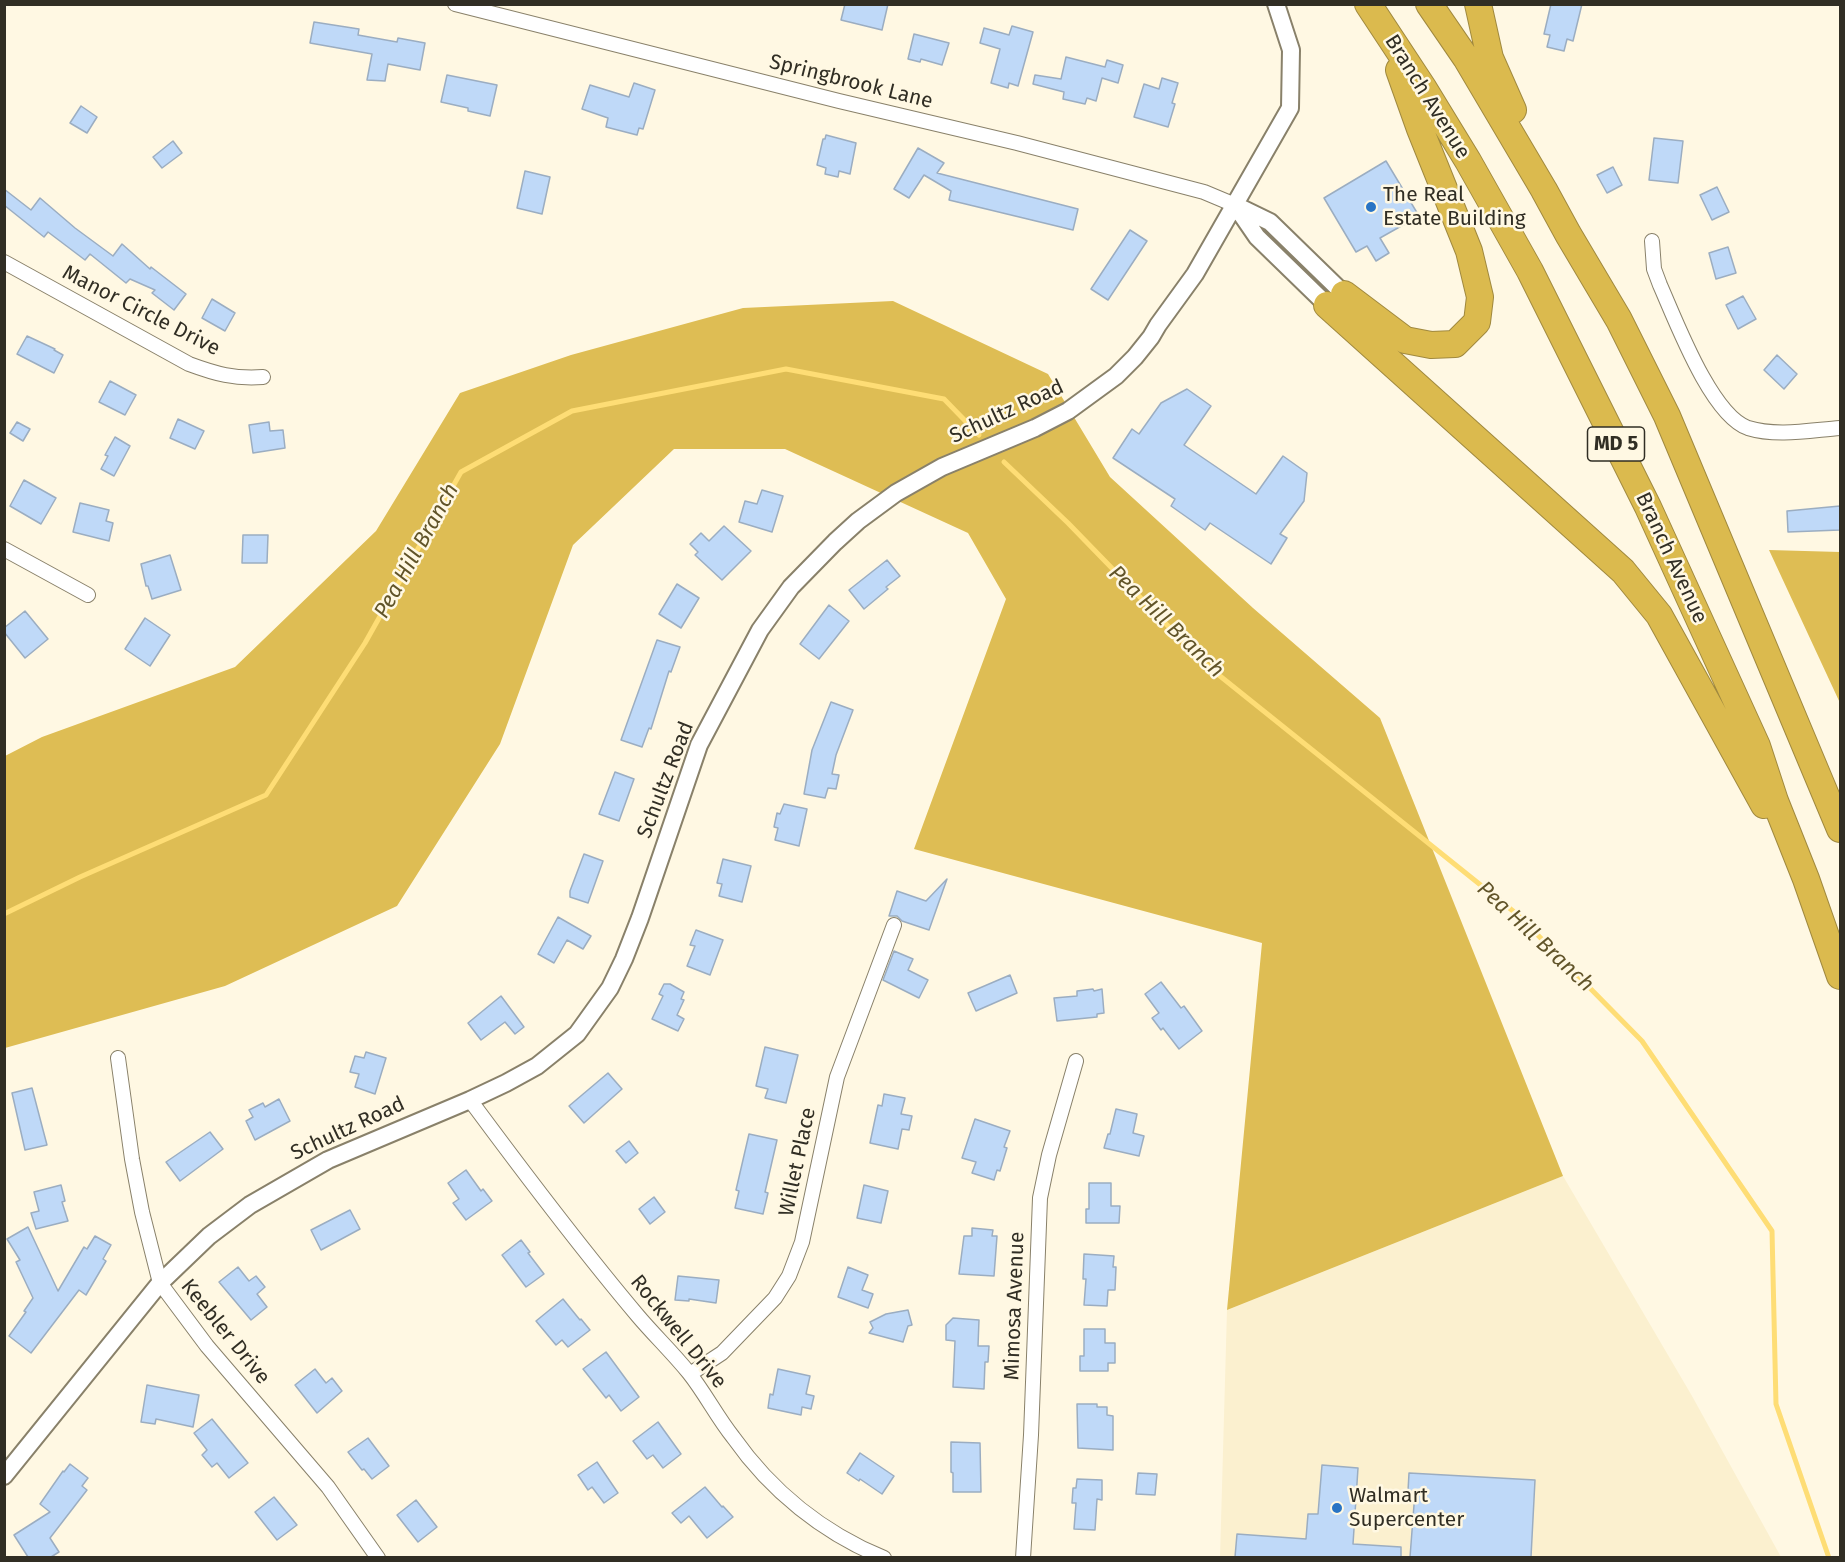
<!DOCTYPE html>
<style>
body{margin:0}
#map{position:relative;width:1845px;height:1562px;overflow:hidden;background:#fff8e3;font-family:"Fira Sans",sans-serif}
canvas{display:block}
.frame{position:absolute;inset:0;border:6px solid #312e24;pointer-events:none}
</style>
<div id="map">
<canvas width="1845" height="1562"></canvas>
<div class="frame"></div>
</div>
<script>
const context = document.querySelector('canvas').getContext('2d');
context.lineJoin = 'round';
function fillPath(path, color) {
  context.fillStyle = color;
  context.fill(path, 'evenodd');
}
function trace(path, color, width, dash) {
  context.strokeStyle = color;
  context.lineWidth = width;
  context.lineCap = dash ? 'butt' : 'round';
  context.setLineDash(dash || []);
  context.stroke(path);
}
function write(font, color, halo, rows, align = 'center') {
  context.font = font + ' "Fira Sans",sans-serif';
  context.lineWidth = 5;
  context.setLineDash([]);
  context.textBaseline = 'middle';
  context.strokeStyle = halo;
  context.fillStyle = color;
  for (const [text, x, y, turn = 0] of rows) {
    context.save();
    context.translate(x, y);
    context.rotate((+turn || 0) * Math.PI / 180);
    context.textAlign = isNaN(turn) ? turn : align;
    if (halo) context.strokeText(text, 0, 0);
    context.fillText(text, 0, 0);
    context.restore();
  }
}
const built = new Path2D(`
 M1563 1176 1692 1396 1781 1557 1220 1558 1227 1310Z`);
const forest = new Path2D(`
 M893 301 1048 374 1110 477 1253 608 1380 718 1563 1176 1227 1310 1262 943 914 849 1006 599 968 533 785 449H674L573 545 500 744 397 906 225 986 5 1048V756L42 737 235 667 376 531 460 393 571 355 743 308Z
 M1769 550 1840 552V703Z`);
const stream = new Path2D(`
 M1004 462 1068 523 1205 664 1518 915 1642 1041 1772 1231 1776 1404 1829 1558
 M4 914 80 877 266 795 365 643 461 472 572 411 786 369 944 399 979 435`);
const building = new Path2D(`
 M845 4H888L882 30 841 20Z
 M1551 4H1582L1573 41 1567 39 1564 51 1547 47 1550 35 1544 34Z
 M314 22 359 29 358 35 397 42 398 38 425 43 420 70 388 64 385 81 367 80 372 54 310 43Z
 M1012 26 1033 32 1018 86 1009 83 1008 88 991 83 1000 49 980 43 984 28 1009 35Z
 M914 34 949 43 942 65 921 59 920 62 908 59Z
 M1066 57 1105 67 1107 60 1123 65 1118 83 1102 78 1096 101 1087 98 1085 104 1063 99 1064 92 1033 84 1035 75 1061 79Z
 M447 75 497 85 490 116 468 111V108L441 102Z
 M1162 78 1178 83 1172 103 1175 104 1168 127 1134 117 1144 84 1159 89Z
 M634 83 655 90 643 129 639 128 637 135 606 127 608 118 582 109 590 85 629 97Z
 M81 106 97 117 87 133 70 123Z
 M826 135 856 143 850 174 839 171 838 177 825 174 826 168 817 165 823 139H825Z
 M1654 138 1683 141 1678 183 1649 180Z
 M173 141 182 153 162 168 153 157Z
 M918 148 944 163 937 173 1078 209 1073 230 949 200 951 191 924 175 909 198 894 189Z
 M1386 161 1419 216 1380 238 1389 253 1376 261 1367 246 1356 252 1324 198Z
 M1613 167 1622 185 1607 193 1597 175Z
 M525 171 550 177 542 214 517 208Z
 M1717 187 1729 212 1712 220 1700 195Z
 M4 189 31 210 40 198 75 228 113 256 122 244 150 269 151 267 186 294 174 310 152 293 155 290 130 279 126 283 90 254 85 260 48 232 44 237 4 205Z
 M1130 230 1147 241 1108 300 1091 289Z
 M1728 247 1736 273 1716 279 1709 253Z
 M1743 296 1756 319 1738 329 1726 305Z
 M212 299 235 313 225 331 202 318Z
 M27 336 55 349 54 350 63 355 54 373 17 354Z
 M1777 355 1797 374 1784 389 1764 370Z
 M110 381 136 395 125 415 99 402Z
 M1187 389 1211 406 1184 445 1256 494 1283 456 1307 473 1304 501 1280 534 1287 538 1271 564 1210 523 1205 530 1171 506 1175 499 1113 458 1132 429 1139 434 1161 403Z
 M178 419 204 431 195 449 170 438Z
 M17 422 30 429 23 441 10 433Z
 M269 422 270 431 283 430 285 448 253 453 249 425Z
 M115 437 130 446 114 476 101 469 108 456 105 455Z
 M24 480 56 498 41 524 10 506Z
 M762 490 783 496 772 532 739 522 745 501 757 504Z
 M80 503 109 510 106 521 113 523 109 541 73 532Z
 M1840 506V530L1788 532 1787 511Z
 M724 526 751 551 722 580 695 555 698 552 690 544 701 533 709 541Z
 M243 535H268L267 563H242Z
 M170 555 181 590 152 599 148 586H146L141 564Z
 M887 560 900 576 886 587 888 589 864 609 849 590Z
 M677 584 699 598 681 628 659 614Z
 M829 605 849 621 819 659 800 644Z
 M25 611 48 639 25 658 4 632V628Z
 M145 618 170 635 150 666 125 649Z
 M657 640 680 647 671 672 669 671 651 729 649 728 642 747 621 740Z
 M831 702 853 710 836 755 832 774 839 775 836 789 828 788 825 798 804 794 812 750Z
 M615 772 634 779 619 821 599 814Z
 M784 804 807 809 799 846 775 840 778 828 774 827 777 813 780 814Z
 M584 854 603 861 588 903 570 897V891Z
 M723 859 751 866 742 902 719 896 722 884 717 883Z
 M947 879 929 930 902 921 897 916H889L897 891 926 901Z
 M558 917 591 936 583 949 567 940 554 963 538 954Z
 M696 930 723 940 710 975 687 966 695 946 690 945Z
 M894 951 913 959 908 970 928 980 919 998 883 980Z
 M1010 975 1017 993 976 1011 968 993Z
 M1161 982 1181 1008 1184 1006 1202 1031 1179 1049 1163 1028 1161 1030 1152 1018 1159 1013 1145 994Z
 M664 984H670L684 992 681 999 684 1000 677 1015 684 1019 678 1031 652 1019 663 996 659 994Z
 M1093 989 1094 991 1102 989 1104 1013 1097 1014V1017L1057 1021 1054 998 1077 996V991Z
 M501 996 524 1027 515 1034 505 1022 481 1040 468 1023Z
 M765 1047 798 1055 786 1103 765 1098 768 1089 756 1086Z
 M366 1052 386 1058 375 1094 355 1087 359 1074 350 1072 355 1056 364 1058Z
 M608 1073 622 1089 584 1123 569 1106Z
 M32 1088 47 1145 25 1150 12 1093Z
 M884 1094 905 1098 901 1114 912 1116 909 1130 902 1129 898 1149 870 1143 878 1105 882 1106Z
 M279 1099 290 1121 255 1140 246 1121 253 1117 249 1110 263 1103 265 1107Z
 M1116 1109 1137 1114 1133 1133 1144 1136 1139 1156 1104 1148 1108 1134H1110Z
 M975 1119 1010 1131 1004 1147 1007 1148 1000 1171 997 1170 994 1180 972 1173 976 1162 962 1158Z
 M210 1132 223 1149 180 1181 166 1162Z
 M749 1134 777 1140 765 1192 768 1193 763 1214 735 1208 739 1191 736 1190Z
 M629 1141 638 1153 626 1163 616 1151Z
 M466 1170 481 1191 483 1189 492 1201 466 1220 453 1203 459 1199 448 1183Z
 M1089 1183H1111V1206H1120L1119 1223H1086V1209H1089Z
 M61 1185 65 1201 62 1202 68 1221 36 1229 31 1213 39 1211 34 1192Z
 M864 1185 888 1191 881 1223 857 1218Z
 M654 1197 665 1212 650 1224 639 1209Z
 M350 1210 360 1229 321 1250 311 1230Z
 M28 1227 58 1291 84 1247 87 1249 95 1236 111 1245 103 1259 106 1261 86 1295 79 1290 31 1353 9 1336 26 1312 24 1311 33 1298 16 1262 20 1260 7 1239Z
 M972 1228 993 1230 992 1236H997L994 1276 959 1274 964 1236H972Z
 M521 1240 530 1252 528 1253 544 1274 526 1287 502 1255Z
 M1084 1254 1114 1256 1113 1267H1116L1115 1290H1108L1107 1306 1084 1305 1086 1279H1083Z
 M238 1267 249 1281 256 1276 265 1287 257 1294 267 1307 251 1320 219 1282Z
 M848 1267 868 1275 862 1290 873 1294 868 1308 838 1297Z
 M678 1276 719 1280 716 1303 689 1299V1301L675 1300Z
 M563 1299 580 1320 581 1319 590 1330 568 1347 562 1340 556 1345 536 1321Z
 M908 1310 912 1325 908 1326 903 1342 869 1333 873 1328 870 1322 886 1314Z
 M953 1318 979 1320 978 1346H989L988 1362H985L984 1389 953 1387 955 1341 946 1340V1325Z
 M1084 1329H1105V1343H1115V1363H1108V1371H1080V1356H1084Z
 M606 1352 639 1397 621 1411 609 1395 606 1398 583 1369Z
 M315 1369 326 1383 332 1378 342 1391 317 1413 295 1385Z
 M778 1369 810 1376 806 1394 814 1396 811 1409 802 1407 801 1415 768 1408 770 1394 773 1395Z
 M147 1385 199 1395 193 1427 156 1419 155 1424 141 1422Z
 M1077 1404H1097V1407H1107V1415L1113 1416V1450L1078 1448Z
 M212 1419 248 1463 229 1478 217 1463 212 1467 202 1455 207 1450 194 1433Z
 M658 1422 681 1454 663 1468 653 1455 647 1459 633 1441Z
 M368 1438 389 1466 372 1479 364 1469 362 1470 348 1452Z
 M951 1442 980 1443 981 1492H953V1473L951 1472Z
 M860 1453 894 1476 882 1494 860 1479 859 1481 847 1473Z
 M597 1462 618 1493 604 1503 592 1487 588 1490 578 1475Z
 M70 1464 88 1478 82 1486 87 1490 50 1538 59 1552 51 1557H28L14 1535 50 1512 40 1504 63 1471 64 1472Z
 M1322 1465 1358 1468 1353 1544 1401 1547V1557H1235L1237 1534 1306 1539 1308 1514H1318Z
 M1138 1473 1157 1474 1155 1495 1136 1494Z
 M1409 1473 1535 1480 1531 1557H1410L1415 1492 1408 1491Z
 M1077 1479 1102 1480V1500L1097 1499 1095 1530 1074 1529 1076 1503H1072L1073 1488H1076Z
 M705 1487 722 1507 723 1506 733 1517 707 1538 689 1516 681 1523 672 1513Z
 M274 1497 297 1525 277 1540 255 1512Z
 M416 1500 437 1527 418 1542 397 1515Z`);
const minor = new Path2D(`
 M455 4 839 101 1017 143 1204 192 1235 205
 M1652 241 1654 269 1660 285C1676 321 1711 415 1748 428 1777 437 1812 430 1840 428
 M4 262 189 364C216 374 234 379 263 377
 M4 549 88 595
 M118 1058 132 1159 142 1212 160 1283 207 1346 328 1487 378 1558
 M470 1100C524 1173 579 1246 638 1316 654 1335 673 1353 689 1373 705 1393 717 1417 733 1437 771 1491 823 1533 884 1558
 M690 1374 722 1353 775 1298 789 1276 802 1242 837 1077 894 925
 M1023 1558 1031 1435 1040 1198 1049 1155 1076 1061`);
const tertiary = new Path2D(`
 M1235 205 1270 222 1344 294
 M1235 205 1257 237 1327 305
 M4 1476 160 1283 209 1236 250 1205 328 1160 470 1100 506 1083 537 1066 577 1034 610 988 624 959 640 918 699 745 760 630 791 587 835 542 858 521 896 493 942 467 1035 428 1068 411 1116 376 1135 357 1151 337 1158 325 1195 274 1290 108 1291 50 1276 4`);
const motorway = new Path2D(`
 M1368 4 1424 89 1468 161 1530 271 1648 507 1757 746 1775 801 1806 879 1840 976
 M1429 4 1466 58 1544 190 1568 234 1619 320 1667 416 1840 829
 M1478 4 1490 58 1513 110
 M1344 294 1405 340 1431 345 1455 344 1477 322 1480 297 1469 251 1420 129 1399 70
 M1327 305 1623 571 1659 615 1764 805`);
const markers = [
 [1371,207,6,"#2974c4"],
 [1337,1508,6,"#2974c4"]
];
const shields = [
 [1616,444,57]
];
const shieldNames = [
 ["MD 5",1616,444]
];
const streetNames = [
 ["Springbrook Lane",851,82,14],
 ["Branch Avenue",1427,97,58],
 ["Manor Circle Drive",141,311,27],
 ["Schultz Road",1007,412,-25],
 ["Branch Avenue",1671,558,65],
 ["Schultz Road",666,780,-69],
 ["Schultz Road",348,1129,-25],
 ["Willet Place",798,1162,-78],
 ["Mimosa Avenue",1015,1306,-88],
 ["Keebler Drive",225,1332,51],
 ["Rockwell Drive",678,1332,51]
];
const poiNames = [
 ["The Real",1383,195],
 ["Estate Building",1383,219],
 ["Walmart",1349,1496],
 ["Supercenter",1349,1520]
];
const waterNames = [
 ["Pea Hill Branch",417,551,-61],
 ["Pea Hill Branch",1166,622,44],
 ["Pea Hill Branch",1535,937,43]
];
fillPath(built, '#fbf0cf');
fillPath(forest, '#debd54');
trace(stream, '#fedd75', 5);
fillPath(building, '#bfd9f8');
trace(building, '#9badc1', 1.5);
trace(minor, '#89816a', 16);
trace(tertiary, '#89816a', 20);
trace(motorway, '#a0893f', 28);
trace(minor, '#fff', 14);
trace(tertiary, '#fff', 16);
trace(motorway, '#dbba4e', 26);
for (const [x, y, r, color] of markers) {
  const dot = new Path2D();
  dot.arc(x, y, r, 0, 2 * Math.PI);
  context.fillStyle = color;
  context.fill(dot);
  trace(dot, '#fff8e3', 2);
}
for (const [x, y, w] of shields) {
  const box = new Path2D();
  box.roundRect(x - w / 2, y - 17, w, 34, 4.5);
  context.fillStyle = '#fff8e3';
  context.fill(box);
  trace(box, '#312e24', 1.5);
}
write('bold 20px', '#312e24', null, shieldNames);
write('21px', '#312e24', '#fff8e3', streetNames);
write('21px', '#312e24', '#fff8e3', poiNames, 'left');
write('italic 22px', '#615429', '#fff8e3', waterNames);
</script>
